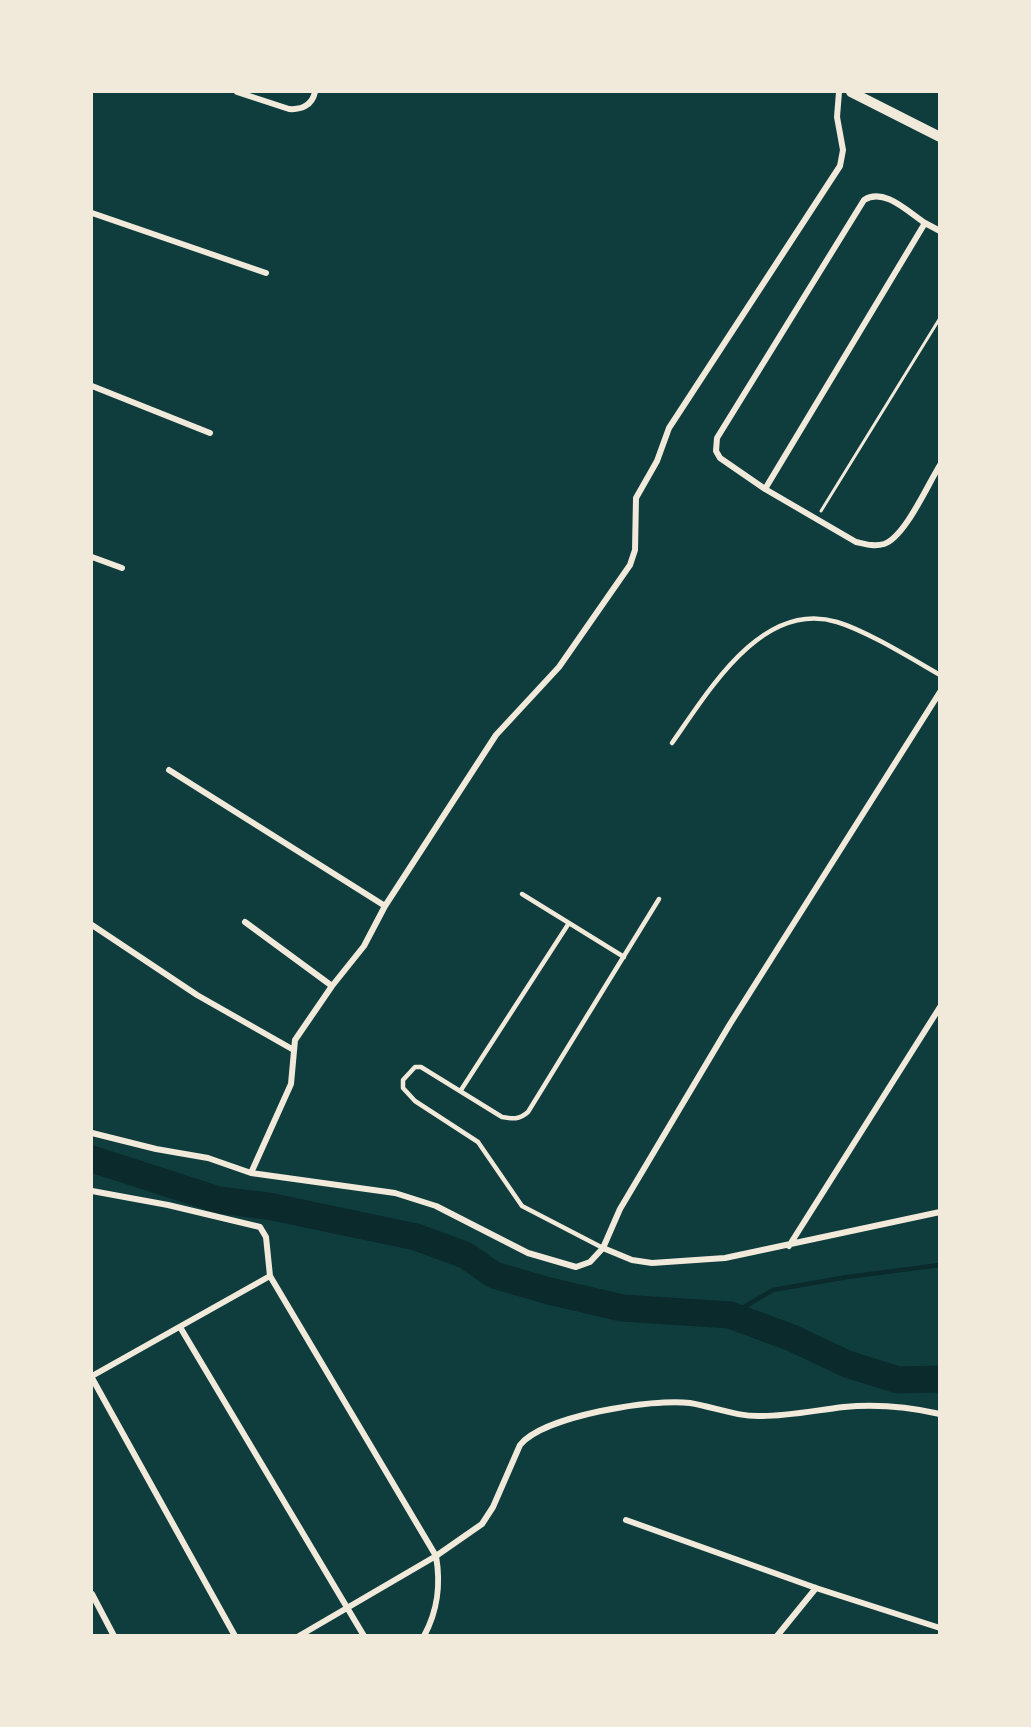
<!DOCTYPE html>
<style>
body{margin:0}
#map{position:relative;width:1031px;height:1727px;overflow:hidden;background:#0f3d3e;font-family:Quicksand,sans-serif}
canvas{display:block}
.frame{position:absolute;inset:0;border:93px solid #f1e9da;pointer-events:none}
</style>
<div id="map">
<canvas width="1031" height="1727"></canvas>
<div class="frame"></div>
</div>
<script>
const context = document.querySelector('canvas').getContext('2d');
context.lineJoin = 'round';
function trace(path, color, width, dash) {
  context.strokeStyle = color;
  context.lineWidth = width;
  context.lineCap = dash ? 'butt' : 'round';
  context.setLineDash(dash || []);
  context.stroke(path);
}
const stream = new Path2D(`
 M730 1315 773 1290 847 1277 940 1265`);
const river = new Path2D(`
 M92 1159 219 1200 268 1206 416 1237 465 1255 494 1275 549 1291 622 1308 730 1315 792 1338 847 1364 898 1380 940 1379`);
const path = new Path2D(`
 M821 511 940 318`);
const service = new Path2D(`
 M672 743C708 692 762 599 837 622 867 631 912 659 940 675
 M522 894 624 957
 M461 1090 569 923
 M603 1248 522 1206 478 1142 415 1101 403 1088V1080L415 1067H421L502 1117C513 1119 519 1120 528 1112L659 899`);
const minor = new Path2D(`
 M237 92 289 109C302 110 312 105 315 92
 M92 213 266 273
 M940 231 925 223 765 489 856 542C865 544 874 547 884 544 905 537 928 484 940 465
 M92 386 210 433
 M765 489 720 458 716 451 717 438 864 200C884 187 908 212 925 223
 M92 557 122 568
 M169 770 385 906
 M245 922 332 986
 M92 925 197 995 292 1049
 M92 1133 156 1149 208 1158 251 1173 395 1193 436 1206 528 1253 576 1267 590 1262 603 1248 620 1209 730 1024 940 692
 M251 1173 291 1084 295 1040 332 986 364 946 385 906 496 735 559 667 630 565 635 550 636 498 657 461 669 428 840 166 843 150 837 117 839 92
 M92 1191 168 1205 260 1227 266 1237 270 1276 92 1376
 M789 1246 940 1007
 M603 1248 632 1260 652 1263 725 1258 940 1212
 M270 1276 436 1556C441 1585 438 1610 424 1636
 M180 1327 364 1636
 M92 1378 235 1636
 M626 1520 816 1588 940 1628
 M92 1594 114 1636
 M299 1636 436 1556 482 1524 493 1507 520 1445C543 1416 653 1398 690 1403 714 1407 737 1417 762 1416 789 1416 817 1410 844 1407 876 1404 909 1407 940 1414
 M777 1636 816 1588`);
const tertiary = new Path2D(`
 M851 92 940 137`);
trace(stream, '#0a2a2b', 4.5);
trace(river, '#0a2a2b', 27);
trace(path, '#f1e9da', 3);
trace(service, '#f1e9da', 4.5);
trace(minor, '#f1e9da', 6);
trace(tertiary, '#f1e9da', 10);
</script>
